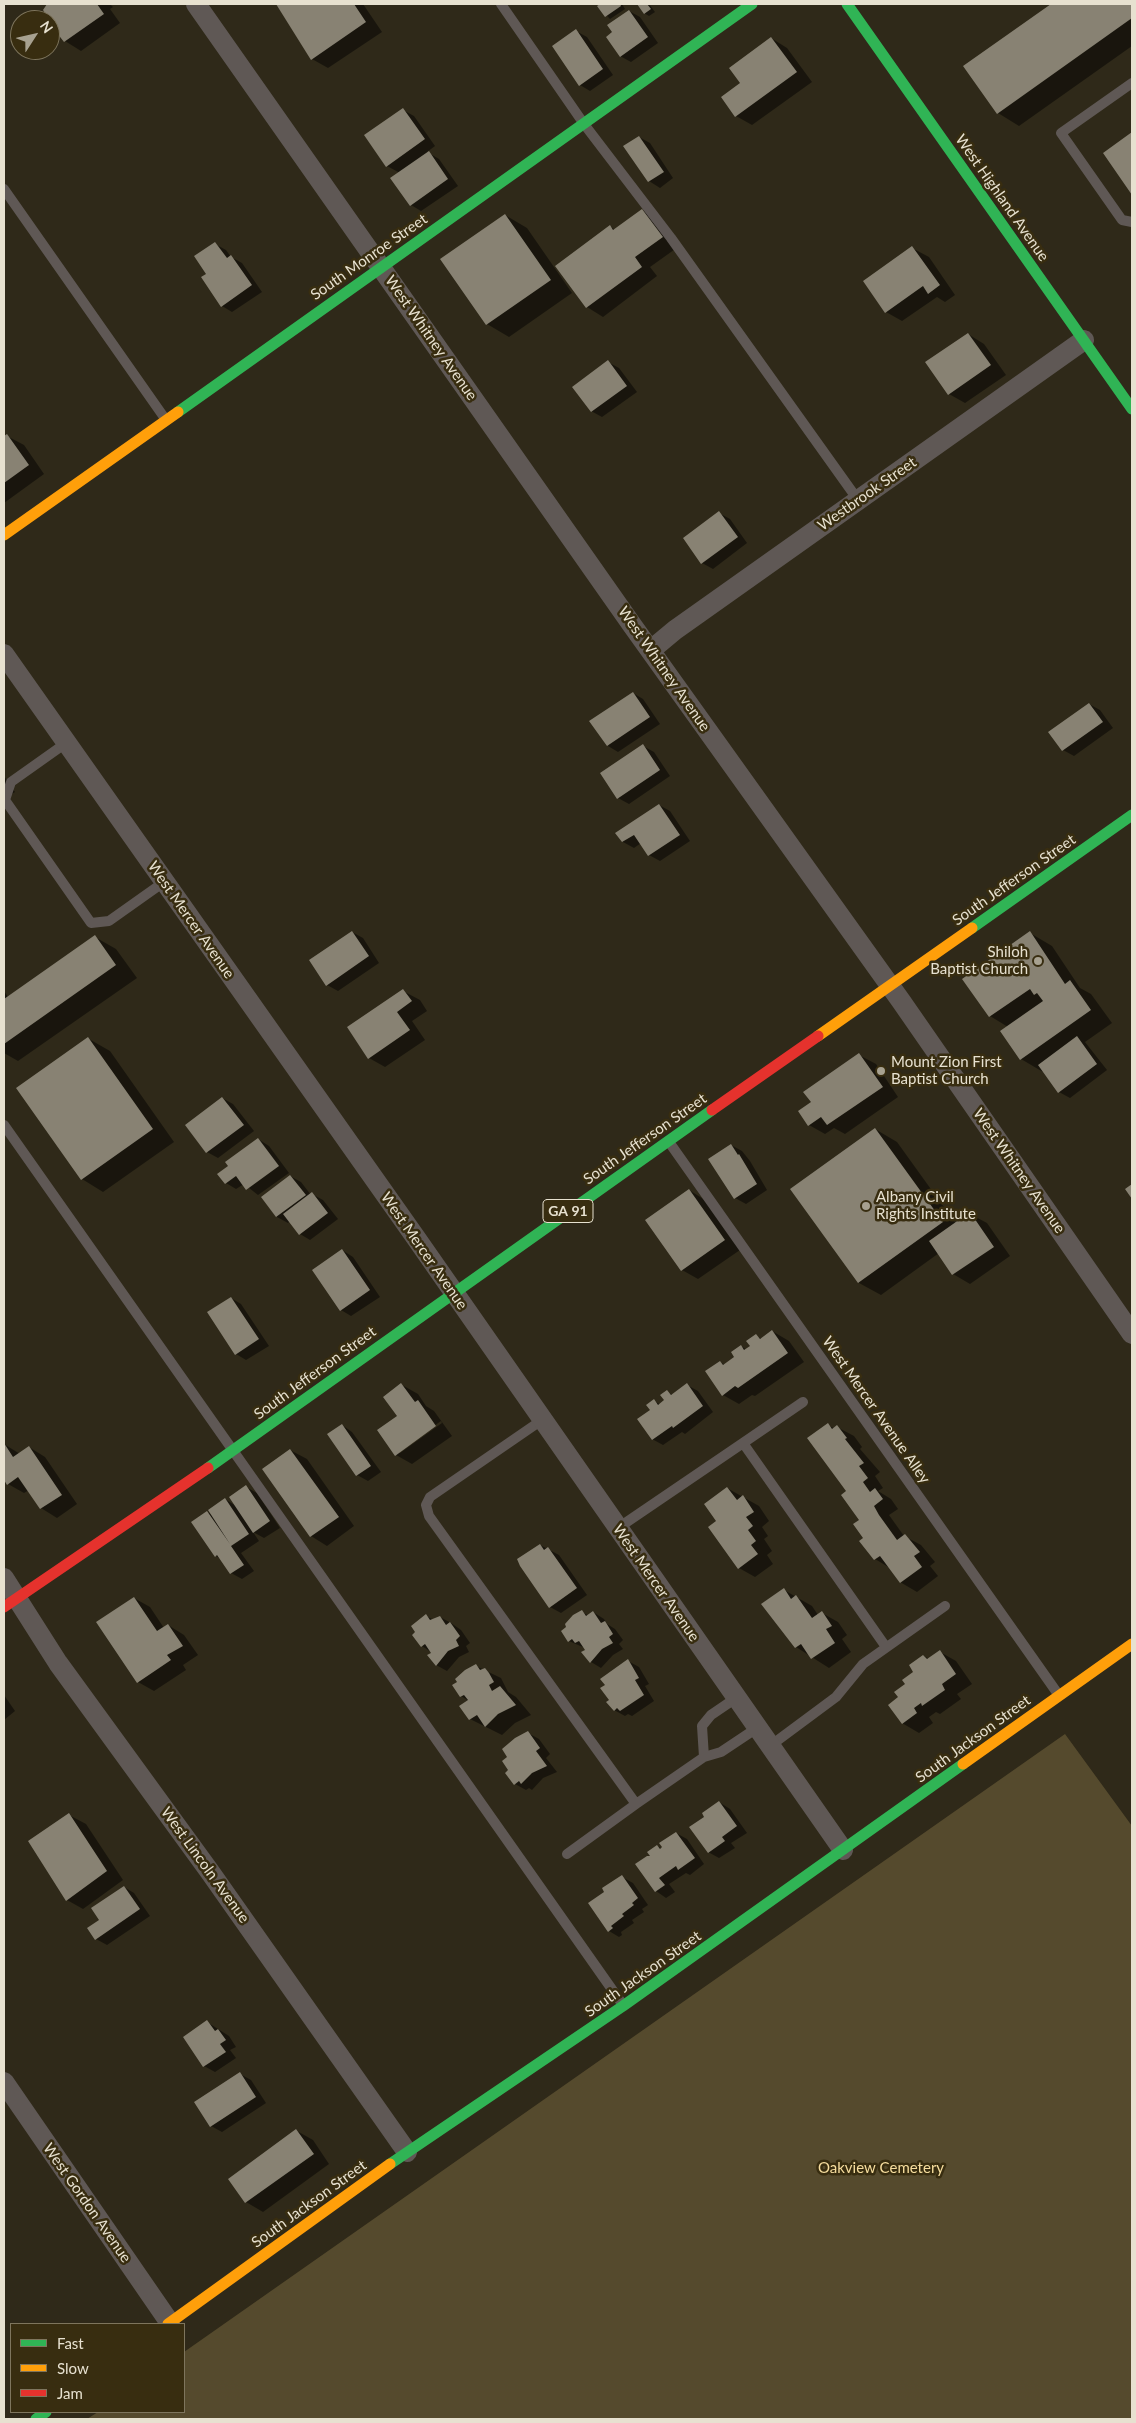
<!DOCTYPE html>
<style>
body{margin:0}
#map{position:relative;width:1136px;height:2423px;overflow:hidden;background:#2f2919;font-family:Lato,sans-serif}
canvas{display:block}
.frame{position:absolute;inset:0;border:5px solid #e7e1d0;pointer-events:none}
.legend{position:absolute;left:10px;top:2323px;width:175px;height:90px;box-sizing:border-box;background:#382d10;border:1px solid #7e755d;margin:0;padding:6px 9px;list-style:none;font-size:15px;color:#e7e1d0}
.legend li{display:flex;align-items:center;gap:10px;height:25px}
.legend b{width:25px;border:1px solid #7e755d}
.north{position:absolute;left:10px;top:10px;width:50px;height:50px;box-sizing:border-box;background:#382d10;border:1px solid #7e755d;border-radius:50%;rotate:55deg;font-size:14px;font-weight:700;line-height:20px;text-align:center;color:#e7e1d0}
.north::after{content:'';display:block;margin:auto;width:18px;height:22px;background:#a7a190;clip-path:polygon(50% 0,100% 100%,50% 72%,0 100%)}
</style>
<div id="map">
<canvas width="1136" height="2423"></canvas>
<div class="frame"></div>
<ul class="legend">
<li><b style="height:6px;background:#30b455"></b>Fast</li>
<li><b style="height:6px;background:#ff9f0a"></b>Slow</li>
<li><b style="height:6px;background:#e5322d"></b>Jam</li>
</ul>
<div class="north">N</div>
</div>
<script>
const context = document.querySelector('canvas').getContext('2d');
context.lineJoin = 'round';
function fillPath(path, color) {
  context.fillStyle = color;
  context.fill(path, 'evenodd');
}
function trace(path, color, width, dash) {
  context.strokeStyle = color;
  context.lineWidth = width;
  context.lineCap = dash ? 'butt' : 'round';
  context.setLineDash(dash || []);
  context.stroke(path);
}
function write(font, color, halo, rows, align = 'center') {
  context.font = font + ' Lato,sans-serif';
  context.lineWidth = 5;
  context.setLineDash([]);
  context.textBaseline = 'middle';
  context.strokeStyle = halo;
  context.fillStyle = color;
  for (const [text, x, y, turn = 0] of rows) {
    context.save();
    context.translate(x, y);
    context.rotate((+turn || 0) * Math.PI / 180);
    context.textAlign = isNaN(turn) ? turn : align;
    if (halo) context.strokeText(text, 0, 0);
    context.fillText(text, 0, 0);
    context.restore();
  }
}
const green = new Path2D(`
 M1065 1734 1132 1826V2419H87L98 2412H184V2352Z`);
const shadow = new Path2D(`
 M48 4H110L113 7 110 9 120 23 81 51 65 41 55 27 50 24 48 16 44 10Z
 M278 4H363L382 32 328 68 312 59Z
 M602 4H622L625 9 610 19 598 6Z
 M639 4H649L655 12 649 16 644 13Z
 M1053 4H1132V46L1019 126 998 113 965 66Z
 M629 11 640 17 658 43 631 62 620 56 614 33Z
 M576 31 587 37 613 75 590 91 580 85Z
 M771 38 787 48 812 82 752 125 736 116 741 83Z
 M403 110 414 116 435 146 427 152 439 159 458 186 421 211 411 205 400 173 387 166Z
 M1132 133V193L1104 153Z
 M639 137 650 143 673 178 660 188 649 181 625 146Z
 M642 210 658 220 678 247 650 267 657 276 603 317 587 307 610 226 615 230Z
 M505 215 527 228 572 293 509 337 487 324 442 259Z
 M215 244 226 250 231 257 242 263 262 292 232 312 222 306 208 274Z
 M912 248 929 257 955 295 945 302 937 297 902 321 886 312Z
 M968 334 984 344 1006 375 965 403 949 394Z
 M608 362 619 368 637 392 602 417 591 411Z
 M7 436 24 445 44 474 4 503V438Z
 M719 513 730 519 747 543 713 569 702 563Z
 M633 693 643 699 660 724 618 752 608 746Z
 M1089 704 1100 710 1113 728 1074 756 1063 750Z
 M643 746 654 752 670 776 629 804 618 798Z
 M4 776 15 792 4 799Z
 M659 805 670 811 690 841 660 861 649 855 641 843 634 848 623 842 617 833Z
 M352 932 363 938 379 963 338 991 327 985Z
 M1030 933 1052 946 1080 988 1091 994 1112 1023 1085 1042 1107 1070 1070 1098 1059 1092 1043 1072 1021 1059 1008 1027 990 1016Z
 M95 937 116 949 137 978 18 1061 4 1053V991L8 997Z
 M403 991 420 1000 427 1011 412 1021 425 1040 385 1067 369 1058Z
 M89 1039 110 1051 174 1142 103 1192 82 1179Z
 M859 1055 876 1064 898 1097 845 1134 834 1128 825 1134 809 1125 812 1103Z
 M222 1098 233 1104 254 1131 218 1158 207 1152Z
 M875 1129 897 1142 956 1224 970 1214 987 1223 1010 1256 970 1284 953 1274 939 1253 881 1295 859 1283 792 1189Z
 M258 1139 269 1146 289 1173 258 1195 244 1184 236 1189 226 1183Z
 M731 1145 742 1151 750 1161 767 1190 746 1204 735 1198Z
 M290 1176 301 1182 311 1195 312 1194 323 1200 338 1219 310 1240 300 1234 290 1221 288 1223 277 1217 263 1197Z
 M689 1190 705 1200 740 1250 698 1279 682 1270Z
 M342 1250 353 1257 380 1297 351 1316 341 1310Z
 M231 1298 241 1304 269 1346 246 1360 236 1354Z
 M772 1331 789 1341 804 1362 755 1396 752 1395 739 1404 723 1395 720 1362 725 1365 736 1358 741 1346 747 1350 751 1346 756 1336 762 1339Z
 M402 1385 418 1394 426 1406 434 1411 452 1436 412 1464 396 1455ZM441 1421 442 1423 400 1453V1450Z
 M687 1385 698 1391 713 1412 685 1434 682 1432 663 1445 652 1439 654 1401 661 1405 666 1401 667 1392 673 1395Z
 M342 1425 352 1432 381 1472 368 1481 357 1475Z
 M828 1425 835 1429 837 1427 854 1436 862 1447 860 1449 880 1472 875 1476 883 1488 878 1491 891 1499 898 1509 889 1515 904 1536 921 1545 935 1562 930 1566 938 1576 917 1592 900 1582 890 1568 875 1559 865 1539 861 1520 847 1491Z
 M4 1444 20 1454 29 1447 45 1457 77 1504 57 1518 41 1508 29 1490 24 1493 8 1484 4 1478Z
 M290 1450 307 1459 354 1526 327 1546 311 1536Z
 M246 1487 257 1493 280 1528 264 1538 253 1532 259 1541 241 1553 254 1571 242 1579 231 1573 222 1560 216 1556 207 1512 213 1515 225 1499 236 1506Z
 M727 1488 759 1506 769 1521 762 1527 768 1536 764 1539 772 1551 767 1555 773 1564 755 1577 739 1568 718 1522Z
 M540 1545 559 1555 587 1595 561 1613 550 1607Z
 M784 1590 812 1606 818 1615 822 1613 838 1622 847 1635 842 1639 851 1652 829 1668 796 1647 763 1605Z
 M134 1598 150 1607 164 1628 168 1625 184 1635 198 1655 183 1665 186 1670 154 1691 138 1682Z
 M582 1612 589 1616 593 1612 604 1619 607 1624 615 1629 623 1640 619 1644 623 1649 613 1655 601 1668 591 1662 585 1648 569 1641Z
 M426 1616 434 1620 440 1617 451 1623 461 1630 470 1643 466 1646 469 1652 459 1657 447 1671 436 1665 431 1652 422 1646Z
 M940 1652 956 1661 972 1684 957 1694 961 1699 940 1714 936 1712 929 1717 933 1723 919 1733 902 1723 900 1698 924 1656 929 1659Z
 M628 1661 639 1667 649 1684 645 1686 654 1701 632 1716 628 1714 625 1716 614 1710 611 1700Z
 M476 1666 501 1678 508 1692 516 1697 531 1715 515 1723 502 1735 470 1719 461 1707 469 1701 461 1696Z
 M4 1695 15 1711 4 1720Z
 M528 1733 539 1739 550 1754 546 1758 557 1772 543 1778 532 1790 529 1788 526 1790 515 1784 510 1770 509 1757Z
 M719 1802 730 1809 747 1833 731 1843 735 1848 719 1858 708 1852 706 1817Z
 M69 1815 86 1824 123 1880 83 1909 67 1900Z
 M676 1833 687 1839 704 1864 690 1875 686 1873 669 1884 675 1892 666 1898 656 1891 653 1858 657 1846 662 1849Z
 M622 1877 633 1883 648 1905 642 1909 644 1912 632 1920 634 1923 621 1932 622 1935 619 1937 609 1931 606 1892Z
 M124 1887 134 1893 150 1916 107 1945 96 1939 89 1928 100 1920Z
 M207 2022 229 2036 236 2047 230 2050 236 2058 215 2072 204 2066Z
 M240 2074 251 2080 266 2103 222 2132 211 2126Z
 M297 2131 313 2140 329 2164 263 2212 246 2202 230 2179Z`);
const building = new Path2D(`
 M47 4H97L104 14 64 42 50 24V20H47V16L43 10Z
 M276 4H354L366 22 311 60Z
 M600 4H620L621 6 605 17 597 6Z
 M637 4H647L651 9 644 14Z
 M1051 4H1132V18L997 114 963 66Z
 M629 10 648 37 620 57 606 37 612 32 607 25Z
 M576 29 603 69 579 86 552 46Z
 M771 37 797 72 735 117 721 97 740 83 729 68Z
 M403 108 425 139 386 167 364 135Z
 M1132 132V195L1103 153Z
 M639 136 664 172 648 182 623 146Z
 M429 151 448 179 410 206 390 178Z
 M642 209 663 237 635 257 642 267 586 308 555 266 610 225 613 230Z
 M505 214 551 280 486 325 440 259Z
 M215 242 227 258 231 255 252 285 221 307 201 277 206 274 194 256Z
 M912 246 940 285 928 294 923 286 885 313 863 281Z
 M968 333 991 365 948 395 925 362Z
 M608 360 627 386 591 412 572 387Z
 M7 434 29 465 4 483V436Z
 M719 511 738 537 701 564 683 538Z
 M633 692 650 717 607 746 589 721Z
 M1089 703 1103 722 1062 751 1048 732Z
 M643 744 660 770 617 799 600 773Z
 M659 804 680 835 648 856 634 835 622 842 615 833Z
 M352 931 369 956 326 986 309 960Z
 M1030 931 1065 984 1070 980 1091 1010 1020 1060 1000 1031 1043 1001 1037 993 1034 995 1030 989 989 1017 962 979Z
 M95 935 116 965 4 1044V999Z
 M403 989 412 1001 397 1012 410 1030 368 1059 347 1027Z
 M1077 1036 1097 1064 1058 1093 1038 1065Z
 M88 1037 153 1129 81 1180 16 1088Z
 M859 1053 883 1087 827 1125 821 1117 808 1126 798 1111 811 1102 803 1092Z
 M222 1097 244 1125 206 1153 185 1125Z
 M875 1128 943 1222 858 1283 790 1189Z
 M258 1138 279 1166 246 1190 236 1176 225 1184 217 1174 228 1166 225 1162Z
 M731 1144 738 1155 739 1154 757 1184 734 1199 708 1159Z
 M290 1175 306 1195 276 1217 261 1197Z
 M1132 1184V1199L1125 1189Z
 M689 1189 725 1240 681 1271 645 1220Z
 M312 1192 328 1213 299 1235 283 1214Z
 M970 1212 994 1247 952 1275 929 1241Z
 M342 1249 370 1290 340 1311 312 1270Z
 M231 1297 259 1339 235 1355 207 1312Z
 M772 1330 788 1353 738 1388 735 1386 722 1396 705 1371 720 1361 723 1365 734 1357 731 1352 741 1345 744 1350 750 1346 746 1341 756 1334 760 1339Z
 M401 1383 415 1402 418 1400 436 1426 395 1456 377 1430 397 1416 383 1397Z
 M687 1383 703 1406 673 1428 672 1426 652 1440 637 1419 650 1410 646 1405 654 1399 658 1405 664 1400 660 1395 667 1390 671 1395Z
 M828 1423 832 1429 837 1425 847 1438 845 1439 864 1463 859 1466 868 1478 863 1482 870 1492 875 1488 883 1499 874 1506 879 1515 897 1540 905 1534 920 1552 914 1556 922 1567 900 1583 880 1556 874 1560 859 1541 863 1538 853 1524 859 1520 841 1495 846 1491 807 1438Z
 M342 1424 371 1466 356 1476 327 1434Z
 M4 1443 13 1457 29 1446 62 1495 40 1509 18 1477 7 1485 4 1480Z
 M290 1449 339 1517 310 1537 262 1469Z
 M246 1485 270 1521 253 1533 229 1497Z
 M727 1487 737 1500 743 1495 754 1512 746 1517 753 1526 748 1530 756 1541 751 1545 758 1554 738 1569 708 1527 716 1521 704 1504Z
 M225 1498 249 1534 231 1546 244 1565 230 1574 217 1555 215 1557 191 1522 207 1511 230 1544 208 1510Z
 M540 1544 544 1550 548 1547 577 1588 549 1608 520 1566 517 1559Z
 M784 1588 791 1599 796 1595 812 1618 822 1611 832 1626 826 1629 835 1643 811 1659 801 1644 795 1648 761 1604Z
 M134 1597 157 1631 168 1624 183 1646 167 1655 171 1660 137 1683 96 1622Z
 M582 1610 586 1616 593 1611 601 1623 605 1621 613 1634 609 1637 613 1643 602 1649 590 1663 581 1652 585 1650 579 1641 575 1643 572 1639 568 1642 561 1631 566 1627 565 1624 573 1615Z
 M426 1614 430 1620 440 1616 446 1625 450 1622 460 1636 456 1640 459 1646 448 1651 436 1666 427 1655 431 1653 425 1644 421 1647 412 1635 415 1632 411 1626Z
 M940 1650 956 1674 942 1684 945 1690 922 1706 921 1703 914 1708 917 1713 902 1724 888 1705 898 1697 894 1692 905 1684 902 1680 913 1672 909 1665 923 1655 927 1659Z
 M628 1659 639 1678 635 1680 644 1695 620 1711 617 1708 614 1711 606 1702 609 1700 600 1688 605 1685 600 1679Z
 M476 1664 480 1670 485 1668 489 1673 494 1682 489 1685 492 1691 500 1686 516 1705 498 1714 485 1727 477 1715 469 1720 459 1706 468 1700 464 1695 460 1697 452 1685 457 1682 455 1679 465 1670Z
 M528 1731 540 1748 536 1751 547 1766 532 1773 521 1784 519 1781 514 1785 505 1773 508 1770 502 1761 507 1757 502 1749 515 1738Z
 M719 1801 737 1826 722 1837 725 1841 708 1853 689 1827 704 1817 702 1813Z
 M69 1813 107 1871 66 1901 28 1841Z
 M676 1832 695 1858 678 1870 676 1866 659 1878 665 1885 655 1892 635 1864 647 1856H650L647 1852 657 1845 660 1849 662 1847 659 1843Z
 M622 1875 638 1898 632 1903 634 1905 622 1914 624 1916 611 1926 613 1928 608 1932 588 1903 604 1892 602 1888Z
 M124 1886 140 1909 95 1940 87 1928 99 1920 91 1908Z
 M207 2020 215 2031 218 2029 226 2040 220 2044 226 2052 203 2067 183 2037Z
 M240 2072 256 2097 210 2127 194 2102Z
 M296 2129 314 2154 245 2203 228 2179Z`);
const lane = new Path2D(`
 M501 4 584 124 671 238 858 500
 M1132 83 1061 133 1122 220 1132 222
 M4 189 166 420
 M66 743 11 782 5 800 91 923 109 921 164 882
 M4 1125 623 2005
 M669 1142 1058 1694
 M803 1402 743 1443 886 1647
 M542 1420 430 1497 426 1505 429 1516 636 1804 704 1757 721 1752 757 1728
 M618 1528 743 1443
 M770 1746 836 1697 863 1664 945 1606
 M704 1757 702 1726 711 1715 736 1698
 M567 1854 636 1804`);
const street = new Path2D(`
 M196 4 632 625 901 1001 1132 1334
 M651 650 675 630 1084 340
 M4 654 416 1238 843 1850
 M4 1578 58 1663 210 1872 407 2152
 M4 2082 170 2323`);
const fast = new Path2D(`
 M847 4 1132 409
 M178 412 752 4
 M972 928 1132 815
 M208 1468 712 1110
 M390 2164 623 2006 963 1764
 M36 2419 46 2412`);
const slow = new Path2D(`
 M4 535 178 412
 M818 1036 972 928
 M963 1764 1132 1644
 M168 2324 390 2164`);
const jam = new Path2D(`
 M712 1110 818 1036
 M4 1607 208 1468`);
const markers = [
 [1038,961,5,"#a7a190"],
 [881,1071,5,"#a7a190"],
 [866,1206,5,"#a7a190"]
];
const shields = [
 [568,1211,50]
];
const shieldNames = [
 ["GA 91",568,1211]
];
const streetNames = [
 ["West Highland Avenue",1002,198,55],
 ["South Monroe Street",369,257,-35],
 ["West Whitney Avenue",431,338,55],
 ["Westbrook Street",867,494,-35],
 ["West Whitney Avenue",664,669,55],
 ["South Jefferson Street",1014,880,-35],
 ["West Mercer Avenue",191,920,55],
 ["South Jefferson Street",645,1139,-35],
 ["West Whitney Avenue",1019,1171,55],
 ["West Mercer Avenue",424,1251,55],
 ["South Jefferson Street",315,1373,-36],
 ["West Mercer Avenue Alley",876,1410,55],
 ["West Mercer Avenue",656,1583,55],
 ["South Jackson Street",973,1739,-36],
 ["West Lincoln Avenue",205,1865,54],
 ["South Jackson Street",643,1974,-35],
 ["West Gordon Avenue",87,2203,55],
 ["South Jackson Street",309,2204,-36]
];
const poiNames = [
 ["Shiloh",1028,952,"right"],
 ["Baptist Church",1028,969,"right"],
 ["Mount Zion First",891,1062],
 ["Baptist Church",891,1079],
 ["Albany Civil",876,1197],
 ["Rights Institute",876,1214]
];
const parkNames = [
 ["Oakview Cemetery",881,2168]
];
fillPath(green, '#554a2d');
fillPath(shadow, '#0007');
fillPath(building, '#888273');
trace(lane, '#5f5855', 10);
trace(street, '#5f5855', 20);
trace(fast, '#30b455', 11);
trace(slow, '#ff9f0a', 11);
trace(jam, '#e5322d', 11);
for (const [x, y, r, color] of markers) {
  const dot = new Path2D();
  dot.arc(x, y, r, 0, 2 * Math.PI);
  context.fillStyle = color;
  context.fill(dot);
  trace(dot, '#382d10', 2);
}
for (const [x, y, w] of shields) {
  const box = new Path2D();
  box.roundRect(x - w / 2, y - 11.5, w, 23, 4);
  context.fillStyle = '#382d10';
  context.fill(box);
  trace(box, '#e7e1d0', 1);
}
write('bold 14px', '#e7e1d0', null, shieldNames);
write('15px', '#e7e1d0', '#382d10', streetNames);
write('15px', '#e7e1d0', '#382d10', poiNames, 'left');
write('15px', '#f6dd9e', '#382d10', parkNames);
</script>
